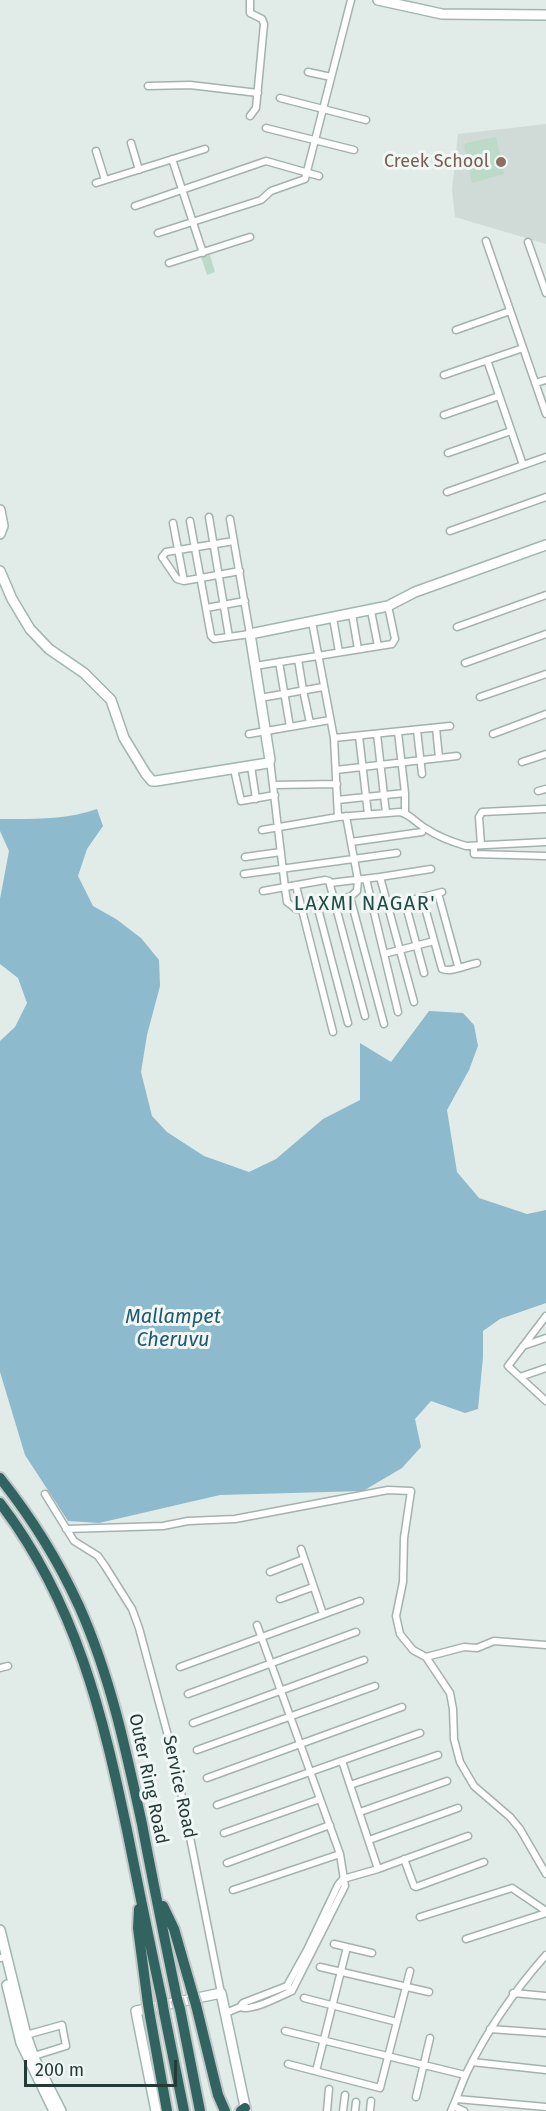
<!DOCTYPE html>
<style>
body{margin:0}
#map{position:relative;width:546px;height:2111px;overflow:hidden;background:#e1ebe8;font-family:"Fira Sans",sans-serif}
canvas{display:block}
.scale{position:absolute;left:24px;top:2060px;width:153px;height:27px;box-sizing:border-box;border:3px solid #233a37;border-top:0;padding-left:8px;font-size:18px;line-height:21px;white-space:nowrap;color:#233a37;-webkit-text-stroke:4px #f1f7f5;paint-order:stroke}
</style>
<div id="map">
<canvas width="546" height="2111"></canvas>
<div class="scale">200 m</div>
</div>
<script>
const context = document.querySelector('canvas').getContext('2d');
context.lineJoin = 'round';
function fillPath(path, color) {
  context.fillStyle = color;
  context.fill(path, 'evenodd');
}
function trace(path, color, width, dash) {
  context.strokeStyle = color;
  context.lineWidth = width;
  context.lineCap = dash ? 'butt' : 'round';
  context.setLineDash(dash || []);
  context.stroke(path);
}
function write(font, color, halo, rows, align = 'center') {
  context.font = font + ' "Fira Sans",sans-serif';
  context.lineWidth = 6;
  context.setLineDash([]);
  context.textBaseline = 'middle';
  context.strokeStyle = halo;
  context.fillStyle = color;
  for (const [text, x, y, turn = 0] of rows) {
    context.save();
    context.translate(x, y);
    context.rotate((+turn || 0) * Math.PI / 180);
    context.textAlign = isNaN(turn) ? turn : align;
    if (halo) context.strokeText(text, 0, 0);
    context.fillText(text, 0, 0);
    context.restore();
  }
}
const built = new Path2D(`
 M546 124V244L455 217 452 190 458 134Z`);
const green = new Path2D(`
 M496 137 504 174 472 183 464 146 466 143Z
 M210 255 215 272 207 275 201 257Z`);
const water = new Path2D(`
 M97 809 103 826 87 849 78 876 93 906 116 919 141 938 159 960 160 986 147 1035 141 1072 152 1116 167 1132 204 1156 249 1172 276 1159 323 1119 360 1100V1043L391 1062 429 1011 463 1013 474 1025 478 1046 469 1070 447 1110 457 1172 479 1198 527 1214 546 1210V1303L500 1319 483 1331V1357L478 1409 465 1413 431 1401 415 1419 421 1447 402 1468 363 1491 220 1495 99 1523 68 1521 25 1455 0 1372V1041L15 1027 27 1003 18 978 0 964V899L9 851 0 831V819C32 819 67 820 97 809Z`);
const street = new Path2D(`
 M250 0V13L262 19 264 24 256 108 250 116
 M308 72 331 77
 M148 86 190 85 258 93
 M280 98 366 120
 M266 128 354 150
 M131 143 139 170
 M96 151 105 180
 M172 159 203 253
 M96 183 205 149
 M135 206 266 161 319 176
 M158 233 261 200 271 191 305 179 351 0
 M486 241 546 414
 M528 242 546 293
 M169 263 250 237
 M456 330 510 311
 M487 360 523 465
 M444 375 523 348
 M535 383 546 380
 M444 415 499 396
 M448 453 511 431
 M447 492 546 457
 M209 517 229 637
 M190 521 211 636 214 639 250 634 230 519
 M173 523 184 581
 M450 531 546 497
 M234 541 166 552 162 557 177 579 184 581 240 571
 M206 608 245 601
 M371 611 378 646
 M352 614 358 649
 M333 618 339 652
 M312 622 334 738 338 817
 M457 627 546 595
 M298 659 303 690
 M279 662 290 727
 M465 663 546 634
 M255 666 392 644 395 639 388 606
 M303 690 310 723
 M480 697 546 674
 M260 698 323 687
 M436 728 439 758
 M417 730 422 774
 M398 732 405 793V813
 M249 734 330 720
 M377 734 386 813
 M493 734 546 714
 M359 736 368 814
 M334 738 450 726
 M270 760 285 888 287 902 296 909 350 897 357 891 358 880 346 816
 M522 762 546 754
 M251 766 256 799
 M234 769 241 801 275 795
 M336 770 457 756
 M273 785 337 784
 M538 791 546 789
 M337 800 405 793
 M262 830 338 817 400 812C410 814 416 823 425 828 437 836 452 842 466 846L546 842
 M351 842 422 832
 M481 845 479 817 482 812 546 809
 M474 846V854L546 856
 M245 857 281 852
 M244 874 397 853
 M380 877 431 869
 M366 879 398 1012
 M330 883 380 877 414 1002
 M296 886 333 1032
 M263 891 325 880 329 881 365 1016
 M438 893 458 966
 M350 897 384 1024
 M422 897 442 969C451 973 466 965 477 963
 M405 902 424 973
 M317 905 348 1023
 M389 906 442 892
 M384 954 434 941
 M546 1316 508 1366 546 1401
 M523 1346 546 1338
 M520 1377 546 1368
 M45 1494 74 1541 98 1556 105 1566 132 1609 139 1628 175 1762 221 1993
 M66 1529 163 1526 188 1521 235 1519 388 1490 411 1491 404 1538 403 1582 396 1616 400 1634 413 1650 426 1657 450 1693 453 1709 454 1739 460 1762 474 1786 510 1817 520 1829 546 1874
 M301 1549 323 1614
 M270 1572 304 1559
 M280 1599 313 1587
 M257 1625 340 1854 345 1886 292 1991
 M426 1657 464 1647 477 1648 494 1641 546 1645
 M180 1667 360 1601
 M0 1668 8 1666
 M188 1694 356 1632
 M193 1723 364 1660
 M197 1750 375 1686
 M342 1761 378 1869
 M207 1778 402 1707
 M350 1785 438 1755
 M217 1805 420 1733
 M360 1812 447 1781
 M224 1833 320 1799
 M369 1840 458 1808
 M404 1859 414 1886 416 1887 484 1862
 M227 1863 330 1825
 M233 1890 340 1854
 M420 1917 512 1888 546 1911
 M466 1939 546 1913
 M334 1944 372 1953
 M0 1958H1
 M320 1967 429 1992
 M513 1993 546 1996
 M304 1998 397 2022
 M240 2007C252 2012 280 1996 292 1991L289 1988
 M226 2013 240 2007 243 2003 287 1986 307 1950 338 1885 343 1879 378 1869 468 1836
 M490 2029 546 2033
 M285 2031 465 2075
 M26 2035 62 2025 66 2046 34 2056
 M472 2062 546 2070
 M288 2064 380 2088 410 1971
 M316 2071 347 1947
 M416 2097 430 2038
 M457 2099 546 2107
 M453 2106 464 2111
 M327 2111 329 2089
 M343 2111 345 2095
 M355 2111 356 2102
 M370 2111 371 2101
 M451 2111C457 2098 461 2085 467 2072 488 2029 514 1991 546 1955`);
const secondary = new Path2D(`
 M378 0 442 14 546 15
 M0 510 3 526 0 534
 M0 571 12 599 30 629 49 649 84 673 111 700 124 738 146 774 152 781H156L268 763 270 760 250 634 388 606 415 592 546 545
 M0 1930 26 2035 35 2060 61 2111
 M7 1985 21 2043 54 2111
 M156 2111 136 2011 221 1993 246 2111`);
const highway = new Path2D(`
 M0 1478C31 1517 58 1560 79 1606 110 1675 126 1750 142 1824 153 1882 165 1941 177 1999
 M0 1503C76 1602 103 1715 128 1835 139 1890 150 1945 162 2000
 M163 1906 174 1929 193 1995
 M139 1909 138 1928 148 2004
 M196 2005 218 2095 225 2111
 M180 2009 200 2111
 M164 2012 184 2111
 M150 2016 167 2111
 M241 2111 245 2108`);
const highwayBridge = new Path2D(`
 M193 1995 196 2005
 M177 1999 180 2009
 M162 2000 164 2012
 M148 2004 150 2016`);
const markers = [
 [501,162,6,"#8d6e63"]
];
const educationNames = [
 ["Creek School",489,162]
];
const streetNames = [
 ["Outer Ring Road",148,1779,78],
 ["Service Road",179,1787,78]
];
const neighbourhoodNames = [
 ["LAXMI NAGAR'",365,904]
];
const waterNames = [
 ["Mallampet",173,1317],
 ["Cheruvu",173,1340]
];
fillPath(built, '#d0dad7');
fillPath(green, '#bbdbc8');
fillPath(water, '#8dbacc');
trace(street, '#a4b2af', 9);
trace(secondary, '#a1b6b1', 12);
trace(highway, '#c1c8c7', 14);
trace(street, '#fff', 6);
trace(secondary, '#fff', 9);
trace(highway, '#316461', 10);
trace(highwayBridge, '#c1c8c7', 14, []);
trace(highwayBridge, '#316461', 10);
for (const [x, y, r, color] of markers) {
  const dot = new Path2D();
  dot.arc(x, y, r, 0, 2 * Math.PI);
  context.fillStyle = color;
  context.fill(dot);
  trace(dot, '#f1f7f5', 2);
}
write('18px', '#785e54', '#f1f7f5', educationNames, 'right');
write('18px', '#233a37', '#f1f7f5', streetNames);
context.letterSpacing = '1.5px';
write('20px', '#204b46', '#f1f7f5', neighbourhoodNames);
context.letterSpacing = '0px';
write('italic 20px', '#215972', '#f1f7f5', waterNames);
</script>
